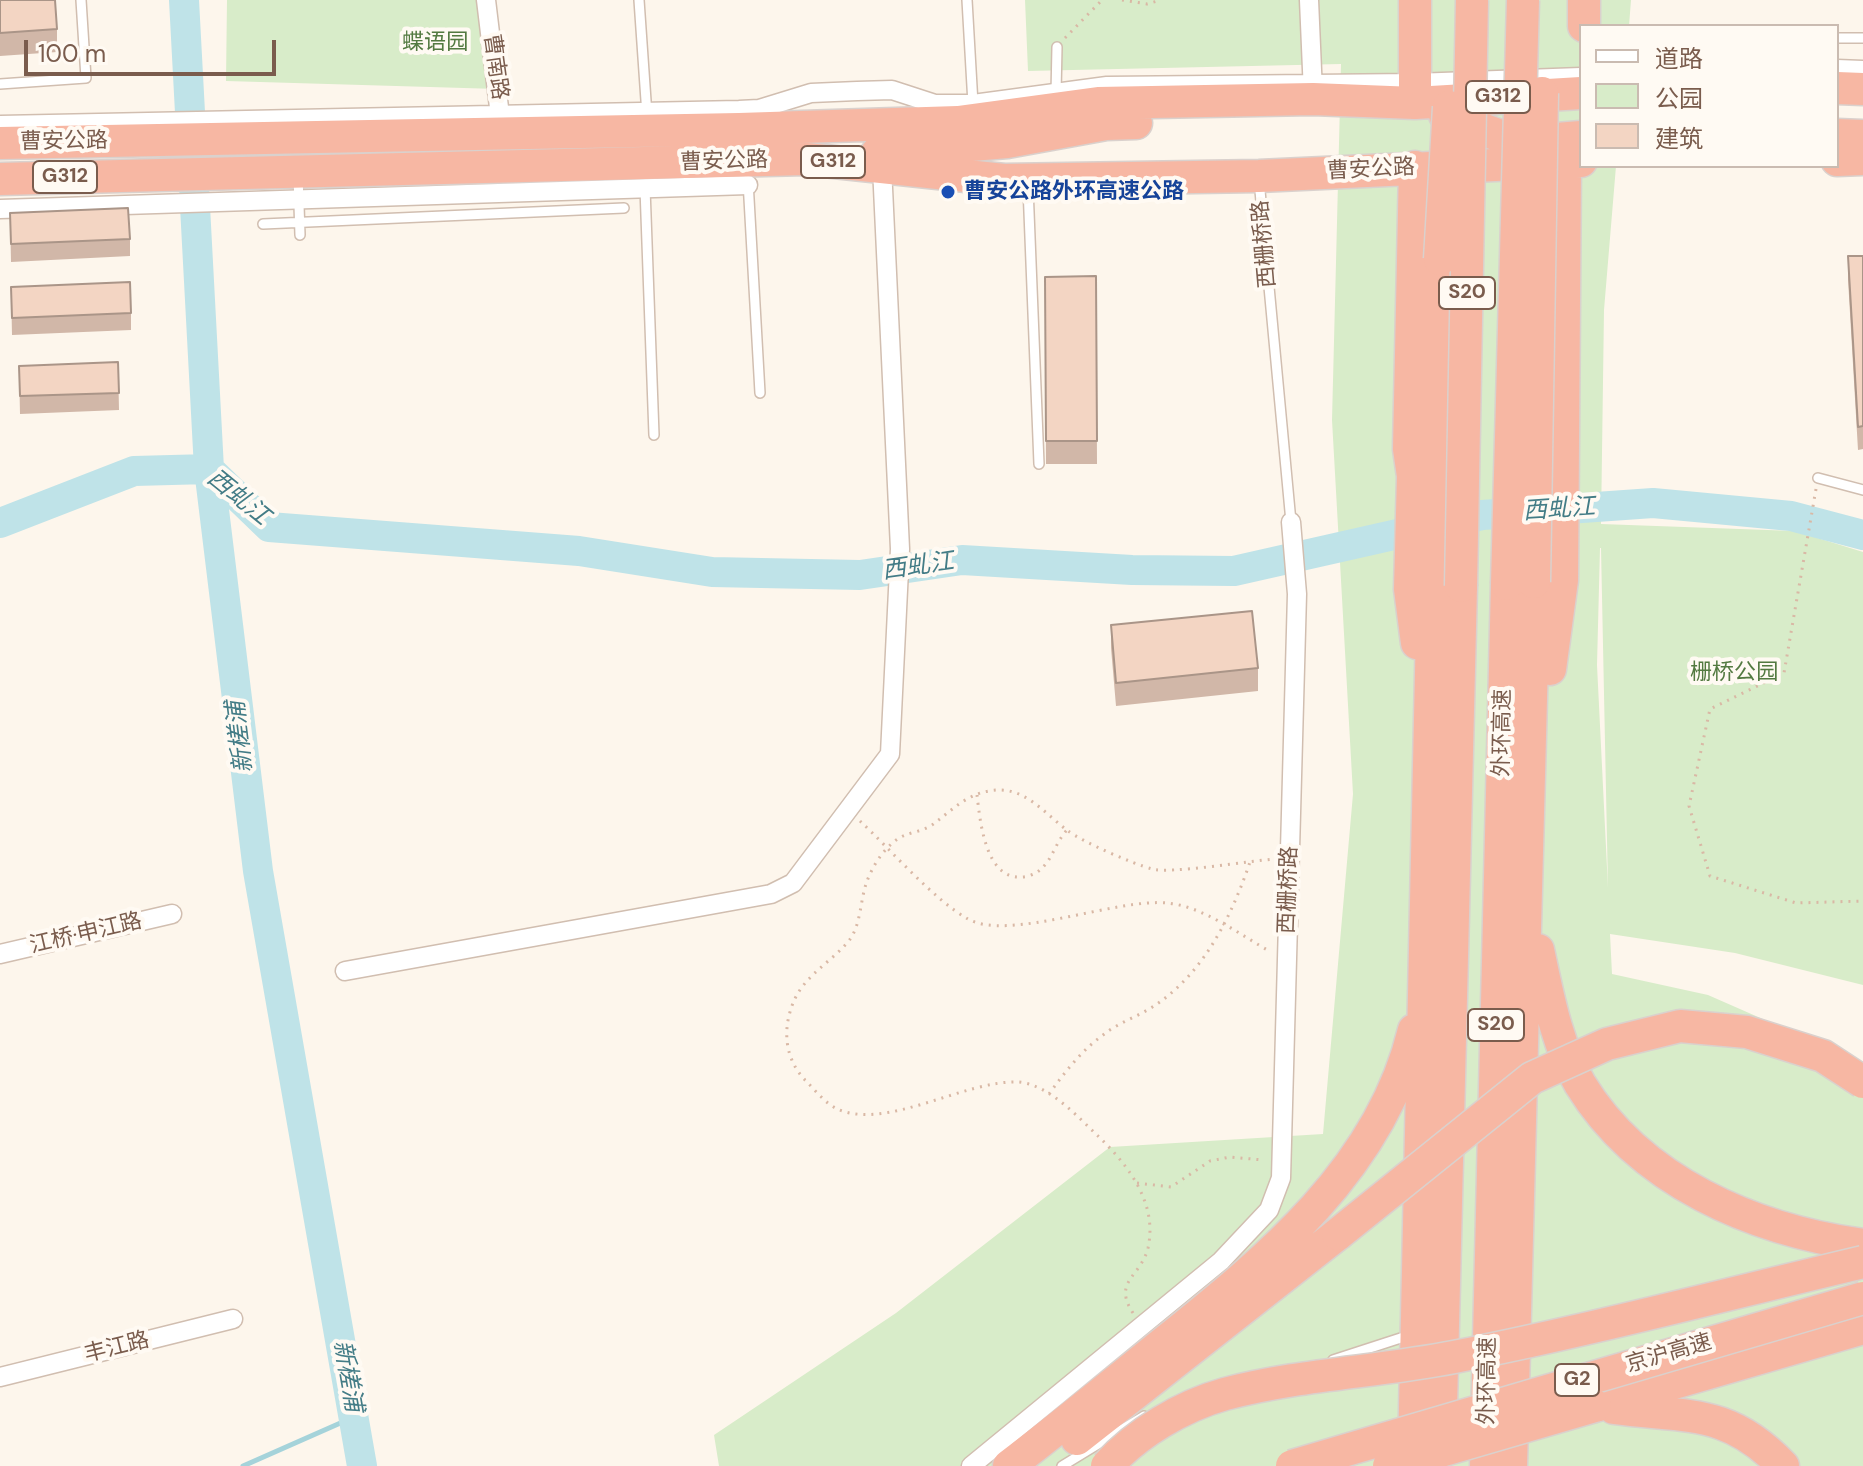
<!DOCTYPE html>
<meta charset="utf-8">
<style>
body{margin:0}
#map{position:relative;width:1863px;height:1466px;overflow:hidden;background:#fdf6ec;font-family:"DM Sans","Noto Sans SC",sans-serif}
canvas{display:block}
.legend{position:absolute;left:1579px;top:24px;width:260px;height:144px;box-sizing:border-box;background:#fffaf3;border:2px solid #cabbb1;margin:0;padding:10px 14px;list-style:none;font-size:24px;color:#7a5c4d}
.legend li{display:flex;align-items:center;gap:16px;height:40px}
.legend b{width:40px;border:2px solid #cabbb1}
.scale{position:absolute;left:24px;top:40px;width:252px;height:36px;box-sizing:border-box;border:4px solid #7a5c4d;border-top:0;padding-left:10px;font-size:24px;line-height:28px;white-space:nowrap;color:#7a5c4d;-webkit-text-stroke:6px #fffaf3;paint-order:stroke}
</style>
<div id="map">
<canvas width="1863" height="1466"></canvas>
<ul class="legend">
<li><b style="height:10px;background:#fff"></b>道路</li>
<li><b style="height:22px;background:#d8ecc9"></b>公园</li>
<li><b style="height:22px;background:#f3d5c3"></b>建筑</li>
</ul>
<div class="scale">100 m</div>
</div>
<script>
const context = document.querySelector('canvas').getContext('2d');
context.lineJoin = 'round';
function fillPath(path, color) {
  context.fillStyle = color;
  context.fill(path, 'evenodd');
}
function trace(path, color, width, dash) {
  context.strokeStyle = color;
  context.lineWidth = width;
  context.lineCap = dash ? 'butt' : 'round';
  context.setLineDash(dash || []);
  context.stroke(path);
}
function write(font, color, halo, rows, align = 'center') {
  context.font = font + ' "DM Sans","Noto Sans SC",sans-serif';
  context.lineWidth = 8;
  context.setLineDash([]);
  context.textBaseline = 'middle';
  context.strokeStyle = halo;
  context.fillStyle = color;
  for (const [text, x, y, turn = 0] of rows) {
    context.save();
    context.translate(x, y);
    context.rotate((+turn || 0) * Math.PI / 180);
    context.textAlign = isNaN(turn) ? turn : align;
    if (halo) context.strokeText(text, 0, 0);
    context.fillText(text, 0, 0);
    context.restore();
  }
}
const green = new Path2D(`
 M227 0H485L498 89 226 81Z
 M1025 0H1631L1629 26H1581V166H1616L1604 310 1601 524 1795 531 1863 552V985L1735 953 1610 934 1612 974 1708 995 1863 1063V1466H719L714 1435 896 1313 1110 1147 1323 1134 1353 794 1332 420 1341 64 1028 71ZM1600 548H1601L1608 888 1597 665Z`);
const stream = new Path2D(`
 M243 1466 354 1417`);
const river = new Path2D(`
 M184 0 209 469 258 871 362 1466
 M0 523 134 471 209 469 269 527 579 551 712 572 860 575 962 560 1132 570 1234 571 1482 515 1653 503 1791 516 1863 535`);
const path = new Path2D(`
 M1122 0 1147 4 1161 0
 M1065 38 1102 0
 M1816 489 1784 673 1710 709 1689 806 1710 876 1796 903 1863 901
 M977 795C980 820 985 879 1021 877 1029 877 1038 873 1043 867 1053 857 1056 842 1067 830
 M860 821C890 849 934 900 968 919 1008 942 1116 898 1167 903 1203 906 1240 935 1271 952
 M1049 1094C1065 1072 1081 1051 1103 1035 1119 1022 1140 1016 1157 1004 1205 971 1232 915 1250 862
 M1137 1183 1171 1187 1210 1161 1230 1157 1263 1160
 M1133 1313C1112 1281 1141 1277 1148 1248 1158 1203 1128 1165 1098 1136 1077 1116 1048 1084 1018 1082 964 1080 887 1131 837 1109 825 1103 814 1089 805 1080 787 1061 783 1036 790 1012 799 978 827 966 848 942 861 926 860 902 866 884 872 866 886 844 903 836 912 832 923 831 932 825 950 812 965 795 989 791 1023 784 1044 813 1068 831 1085 843 1131 863 1152 869 1169 874 1251 861 1274 859`);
const lane = new Path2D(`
 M639 0 647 115
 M967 0 973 104
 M1837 38H1863
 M0 84 86 78 81 0
 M1056 93 1057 47
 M298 175 300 235
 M1259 180 1291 522
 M748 181 760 393
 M1028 187 1039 464
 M645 188 654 435
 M263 224 624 208
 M1818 478 1863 490
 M1333 1360 1410 1335
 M1062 1466 1144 1416`);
const street = new Path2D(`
 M486 0 501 124
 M1309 0 1313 93
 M1837 69 1863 70
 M0 125 739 110 759 109 811 93 857 91 892 90 935 104H973L1107 86 1414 83 1581 77
 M0 209 748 185
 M0 954 172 914
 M345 971 771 894 793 883 890 754 900 549 882 167
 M0 1377 233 1319
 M971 1466 1221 1261 1269 1210 1281 1178 1297 594 1291 522`);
const highway = new Path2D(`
 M1584 26V0
 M1837 88 1863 89
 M1415 103V0
 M1445 115 1540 151
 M1837 135 1863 136
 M1522 142 1581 137
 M0 143 739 129 958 122 1098 103 1313 99 1415 103 1581 93
 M877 153 1007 142 1106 124 1136 123
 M1837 160 1863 159
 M1415 167 1409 449 1413 476 1410 589 1417 643
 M0 179 806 159 1004 180 1259 176 1581 161
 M1550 669 1562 580 1565 161
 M1538 950C1548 996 1556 1043 1580 1084 1640 1182 1754 1230 1863 1245
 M1595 1406 1863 1328
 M1614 1408C1685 1418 1727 1407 1783 1466
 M1077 1439 1338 1234
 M1440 1447 1461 586
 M1414 1455 1440 259
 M1009 1466C1060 1427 1110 1386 1161 1345 1267 1260 1381 1169 1414 1030
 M1486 1466 1507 584
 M1511 1466 1534 582`);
const highwayBridge = new Path2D(`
 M1440 259 1449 107
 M1534 582 1542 93
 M1507 584 1523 0
 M1461 586 1472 0
 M1338 1234 1532 1078 1607 1044 1680 1026 1747 1032 1823 1056 1863 1082
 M1107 1466C1137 1433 1182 1406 1225 1394 1300 1374 1378 1372 1454 1357 1591 1330 1727 1294 1863 1262
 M1292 1466 1863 1298
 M1389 1466 1595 1406`);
const wall = new Path2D(`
 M0 0 57 29V52L0 56Z
 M10 213 130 239V256L11 262Z
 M1848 256H1863V449L1858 450 1848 279Z
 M1096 276 1097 464H1046L1045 277Z
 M11 287 131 313V330L12 335Z
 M118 362 119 410 20 414 19 366Z
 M1111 625 1258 668V691L1116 706 1111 648Z`);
const building = new Path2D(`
 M0 0H55L57 29 0 33Z
 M128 208 130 239 11 244 10 213Z
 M1848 256H1863V426L1858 427Z
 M1096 276 1097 441H1046L1045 277Z
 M130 282 131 313 12 318 11 287Z
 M118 362 119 393 20 396 19 366Z
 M1252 611 1258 668 1116 683 1111 625Z`);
const markers = [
 [948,192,8,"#1a4fb4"]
];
const shields = [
 [1498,97,64],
 [833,162,64],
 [65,177,64],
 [1467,293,56],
 [1496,1025,56],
 [1577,1380,44]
];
const shieldNames = [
 ["G312",1498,97],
 ["G312",833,162],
 ["G312",65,177],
 ["S20",1467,293],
 ["S20",1496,1025],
 ["G2",1577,1380]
];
const parkNames = [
 ["蝶语园",435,43],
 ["栅桥公园",1734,673]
];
const streetNames = [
 ["曹南路",495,67,82],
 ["曹安公路",64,142,-1],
 ["曹安公路",724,162,-2],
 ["曹安公路",1371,170,-3],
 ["西栅桥路",1265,244,-95],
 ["外环高速",1503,733,-89],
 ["西栅桥路",1289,890,-88],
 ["江桥·申江路",86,934,-13],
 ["丰江路",117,1348,-14],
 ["京沪高速",1669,1354,-16],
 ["外环高速",1488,1381,-89]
];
const transitNames = [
 ["曹安公路外环高速公路",964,192]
];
const waterNames = [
 ["西虬江",238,498,39],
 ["西虬江",1559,510,-4],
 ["西虬江",918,567,-8],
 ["新槎浦",241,737,-97],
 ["新槎浦",347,1376,80]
];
fillPath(green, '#d8ecc9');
trace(stream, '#a5d3da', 5);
trace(river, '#bfe3e8', 30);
trace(lane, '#d1beb0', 12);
trace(street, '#d1beb0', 21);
trace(highway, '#dad1cd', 35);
trace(path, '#d9b8a5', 3, [2, 6]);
trace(lane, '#fff', 9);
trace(street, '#fff', 18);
trace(highway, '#f7b7a3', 32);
trace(highwayBridge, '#dad1cd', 35, []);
trace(highwayBridge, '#f7b7a3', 32);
fillPath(wall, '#d1b7a8');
fillPath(building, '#f3d5c3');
trace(building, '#aa9588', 2);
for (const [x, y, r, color] of markers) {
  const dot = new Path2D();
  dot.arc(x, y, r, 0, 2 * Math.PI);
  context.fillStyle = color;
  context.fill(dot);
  trace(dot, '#fffaf3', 3);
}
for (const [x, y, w] of shields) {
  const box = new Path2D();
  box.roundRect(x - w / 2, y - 16, w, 32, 6);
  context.fillStyle = '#fffaf3';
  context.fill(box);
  trace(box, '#7a5c4d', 2);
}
write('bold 20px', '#7a5c4d', null, shieldNames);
write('22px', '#537a41', '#fffaf3', parkNames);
write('22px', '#7a5c4d', '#fffaf3', streetNames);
write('bold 22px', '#164399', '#fffaf3', transitNames, 'left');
write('italic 24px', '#437c86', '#fffaf3', waterNames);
</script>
